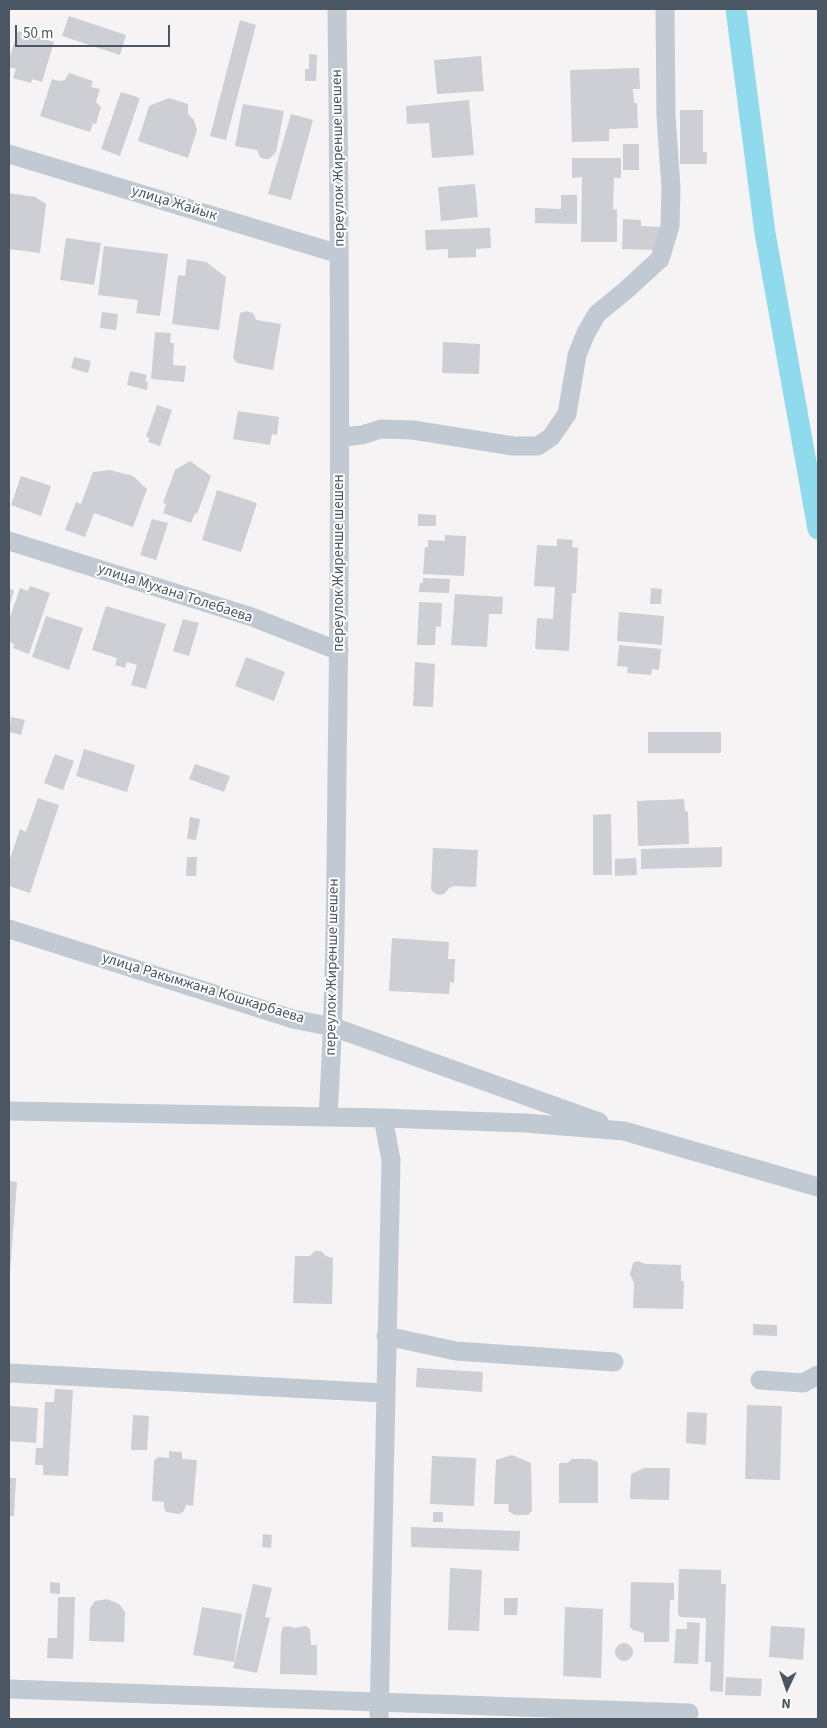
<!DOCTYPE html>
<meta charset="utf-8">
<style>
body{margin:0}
#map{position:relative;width:827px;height:1728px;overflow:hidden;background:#f5f3f3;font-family:"Source Sans 3",sans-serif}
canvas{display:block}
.frame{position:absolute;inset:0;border:10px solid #4a5661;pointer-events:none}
.north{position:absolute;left:762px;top:1663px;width:50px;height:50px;-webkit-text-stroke:4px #fff;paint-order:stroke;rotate:183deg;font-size:14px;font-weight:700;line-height:20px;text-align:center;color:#4a5661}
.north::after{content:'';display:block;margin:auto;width:18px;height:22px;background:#4a5661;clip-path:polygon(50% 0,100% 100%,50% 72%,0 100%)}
.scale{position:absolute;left:15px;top:25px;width:155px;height:22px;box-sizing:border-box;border:2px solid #4a5661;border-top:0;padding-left:6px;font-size:15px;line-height:18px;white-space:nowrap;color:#4a5661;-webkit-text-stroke:4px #fff;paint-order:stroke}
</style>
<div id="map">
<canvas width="827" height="1728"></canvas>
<div class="frame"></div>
<div class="north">N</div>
<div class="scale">50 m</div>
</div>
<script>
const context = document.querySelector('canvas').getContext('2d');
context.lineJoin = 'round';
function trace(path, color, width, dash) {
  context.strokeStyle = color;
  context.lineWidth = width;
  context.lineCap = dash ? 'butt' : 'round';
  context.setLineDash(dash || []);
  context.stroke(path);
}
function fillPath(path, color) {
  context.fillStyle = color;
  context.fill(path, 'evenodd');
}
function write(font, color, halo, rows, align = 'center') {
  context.font = font + ' "Source Sans 3",sans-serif';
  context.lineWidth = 4;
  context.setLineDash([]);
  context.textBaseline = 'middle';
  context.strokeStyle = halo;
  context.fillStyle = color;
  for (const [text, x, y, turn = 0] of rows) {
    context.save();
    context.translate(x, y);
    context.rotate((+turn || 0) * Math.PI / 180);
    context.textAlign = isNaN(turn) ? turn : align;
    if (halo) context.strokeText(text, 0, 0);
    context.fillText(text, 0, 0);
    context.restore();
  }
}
const canal = new Path2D(`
 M736 9 765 233 818 529`);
const building = new Path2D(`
 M69 16 126 35 120 55 62 36Z
 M240 20 256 25 226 140 210 136Z
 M18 31 54 42 42 82 32 79 31 83 13 78 16 69 9 67V56H10Z
 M309 54 317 55 316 81H305V69H309Z
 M481 56 484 91 437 94 434 60Z
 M639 68 640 89H633L634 103H637L638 128 609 129V141L572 142 570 70Z
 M69 73 93 81 91 87 100 89 96 102 101 107 96 124 93 123 90 132 40 116 52 79 59 81 65 80Z
 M121 92 140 98 120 156 101 149Z
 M169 98 188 104V114L194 120 197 130 188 158 138 141 149 106Z
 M469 100 474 155 432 158 429 123 407 124 406 106Z
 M243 104 284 111 276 152 269 159H264L260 157 257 150 235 146Z
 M680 110H703V152H707V164H680Z
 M291 114 313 120 291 200 268 194Z
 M623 144H639V170H623Z
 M572 158H621V178H614L613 210 617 209V242H581L582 177 572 178Z
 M475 184 478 217 441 221 438 187Z
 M9 193 35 197 46 204 40 253 9 249Z
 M561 195H577V224L535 223V208L561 209Z
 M623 219 641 220V226L662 227 661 250 622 249Z
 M490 228 491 248 476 249V257L448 258V249L426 250 425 230Z
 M66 238 101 243 94 285 60 280Z
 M104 246 168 254 160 316 136 313 138 300 98 295Z
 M187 259 206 262 226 277 219 330 172 324 178 275 185 276Z
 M247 311 254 314 256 320 281 324 273 370 237 363 233 358 240 313Z
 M102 312 118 314 116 330 100 328Z
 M155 332 171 333 170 343H174L173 365 186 366 184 382 151 379Z
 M443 342 480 344 479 374 442 373Z
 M74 357 91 361 88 373 71 368Z
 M130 371 147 375 145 381 148 382 147 390 127 385Z
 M157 405 172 410 160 446 148 442 150 438 146 437Z
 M238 411 279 417 277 435 272 434 270 445 233 439Z
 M190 461 211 476 197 514 195 513 191 523 163 513 166 504 163 503 175 470Z
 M110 470 133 476 147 489 133 527 94 513 85 537 65 530 76 502 81 504 93 472Z
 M21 476 51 486 41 516 11 505Z
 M217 490 257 503 241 552 202 540Z
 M418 514 436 515V526H418Z
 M152 519 168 523 156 560 140 555Z
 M445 535 466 536 464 576 423 574 425 547H428V540L445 541Z
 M557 539 573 540 572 547 578 548 576 593H572L569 651 535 649 537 618 553 619 555 587 534 586 537 545 557 546Z
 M423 578 450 579 449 593 419 592 420 583H423Z
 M30 586 50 593 29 654 13 648 14 644 9 642V620L20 588 28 591Z
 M651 588 662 589 661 604H650Z
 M9 589 14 590 9 608Z
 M455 594 503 597 502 614H489L487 647 451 645Z
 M419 602 442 603 441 627 436 626 435 645H417Z
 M106 606 166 624 146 689 131 685 137 665 127 662 125 668 115 665 117 658 92 650Z
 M619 612 664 616 662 645 617 641Z
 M46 616 83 628 69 670 32 657Z
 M183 619 199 623 189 656 173 651Z
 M619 645 661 649 659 670 652 669 651 675 627 673 628 667 617 666Z
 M246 657 285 672 274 701 235 686Z
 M415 662 435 664 433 707 413 706Z
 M11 717 25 720 21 735 9 732Z
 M648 732H721V753H648Z
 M84 749 135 765 127 792 76 776Z
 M55 754 74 761 63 790 44 783Z
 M195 764 230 776 224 792 189 779Z
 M38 798 59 805 30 893 9 886V862L20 829 26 832Z
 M684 799 685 811 688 812 689 844 638 846 637 801Z
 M611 814 612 875H593V815Z
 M190 817 200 819 196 840 187 839Z
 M722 847V867L641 869V849Z
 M433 848 478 850 476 887 454 886 449 888 444 894 439 895 434 893 431 889Z
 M187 857H197L196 876H186Z
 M636 858 637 875 615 876V859Z
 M392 938 449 942 448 959H455L454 983 450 982 449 994 389 991Z
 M9 1181 17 1182 10 1272H9Z
 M315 1251H321L326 1256 333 1258 332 1304 293 1303 295 1256H310Z
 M637 1261 646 1264 681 1265V1281H684L683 1309 633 1308 634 1283 630 1274 633 1263Z
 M753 1324 777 1325V1336L753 1335Z
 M417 1368 483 1372 482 1392 416 1387Z
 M55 1389 73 1390 68 1476 43 1475V1465H35L36 1448H43L45 1402H54Z
 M747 1405 782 1406 780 1480 745 1479Z
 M9 1406 38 1408 36 1443 9 1441Z
 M687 1412 707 1413 706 1445 686 1443Z
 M133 1415 149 1416 147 1450H131Z
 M169 1451 182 1452V1459L197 1460 193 1506 186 1505 184 1511 179 1514 166 1512 164 1508V1502L152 1501 154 1461 158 1457 169 1458Z
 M512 1455 531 1463 532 1511 528 1515H515L508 1511 509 1504H494L496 1460Z
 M432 1456 476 1458 474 1506 430 1504Z
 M572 1459H590L598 1462V1503H559V1463H567Z
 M644 1468H670L669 1500 630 1499 631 1474Z
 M9 1478H16L14 1516H9Z
 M433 1512H443V1522H433Z
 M411 1527 520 1531 519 1551 411 1547Z
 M263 1534 272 1535 271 1548 262 1547Z
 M450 1568 482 1570 479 1631 448 1630Z
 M679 1569 721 1570V1584H726L723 1692 710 1691 711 1662H705L706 1618 681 1617 678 1615Z
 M50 1582 60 1583V1594L50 1593Z
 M631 1582 674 1583V1600H670L669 1642H644V1633L633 1630 630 1627Z
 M253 1584 272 1588 265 1617 270 1618 257 1673 233 1668Z
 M58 1597H75L73 1659 47 1658 48 1638H57Z
 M504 1598H518L517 1615H504Z
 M107 1599 119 1604 125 1612 124 1642 89 1641 90 1608 95 1601Z
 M202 1607 242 1614 234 1662 193 1655Z
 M565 1607 603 1609 601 1678 563 1676Z
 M687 1622 700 1623 698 1664 674 1663 676 1629H687Z
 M289 1626 294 1628 306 1626 310 1629 311 1645H317V1675L280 1674 281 1633 283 1627Z
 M771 1626 805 1628 803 1660 769 1657Z
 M615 1652a9 9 0 1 1 18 0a9 9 0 1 1-18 0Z
 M726 1677 762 1679 761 1696 725 1695Z`);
const street = new Path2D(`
 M9 154 339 254
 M341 437 362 435 381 429 413 430 513 446H538L551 437 567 414 577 355 586 333 597 314 625 291 660 259 670 226 671 188 666 116 665 9
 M9 541 252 617 339 651
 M9 929 293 1019 333 1027 599 1122
 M9 1111 383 1118 525 1123 624 1131 818 1187
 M328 1116C335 1001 336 886 337 771 341 517 340 263 337 9
 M386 1336 456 1351 614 1362
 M9 1373 385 1393
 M760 1380 803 1383 818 1375
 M9 1689 689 1713
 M379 1719 391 1160 383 1118`);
const streetNames = [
 ["переулок Жиренше шешен",339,158,-91],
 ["улица Жайык",174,204,17],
 ["переулок Жиренше шешен",340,563,-90],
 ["улица Мухана Толебаева",175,594,18],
 ["переулок Жиренше шешен",333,967,-89],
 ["улица Ракымжана Кошкарбаева",203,989,17]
];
trace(canal, '#90daee', 21);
fillPath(building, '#cdcfd5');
trace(street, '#c1cad2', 19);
write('15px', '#4a5661', '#fff', streetNames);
</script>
